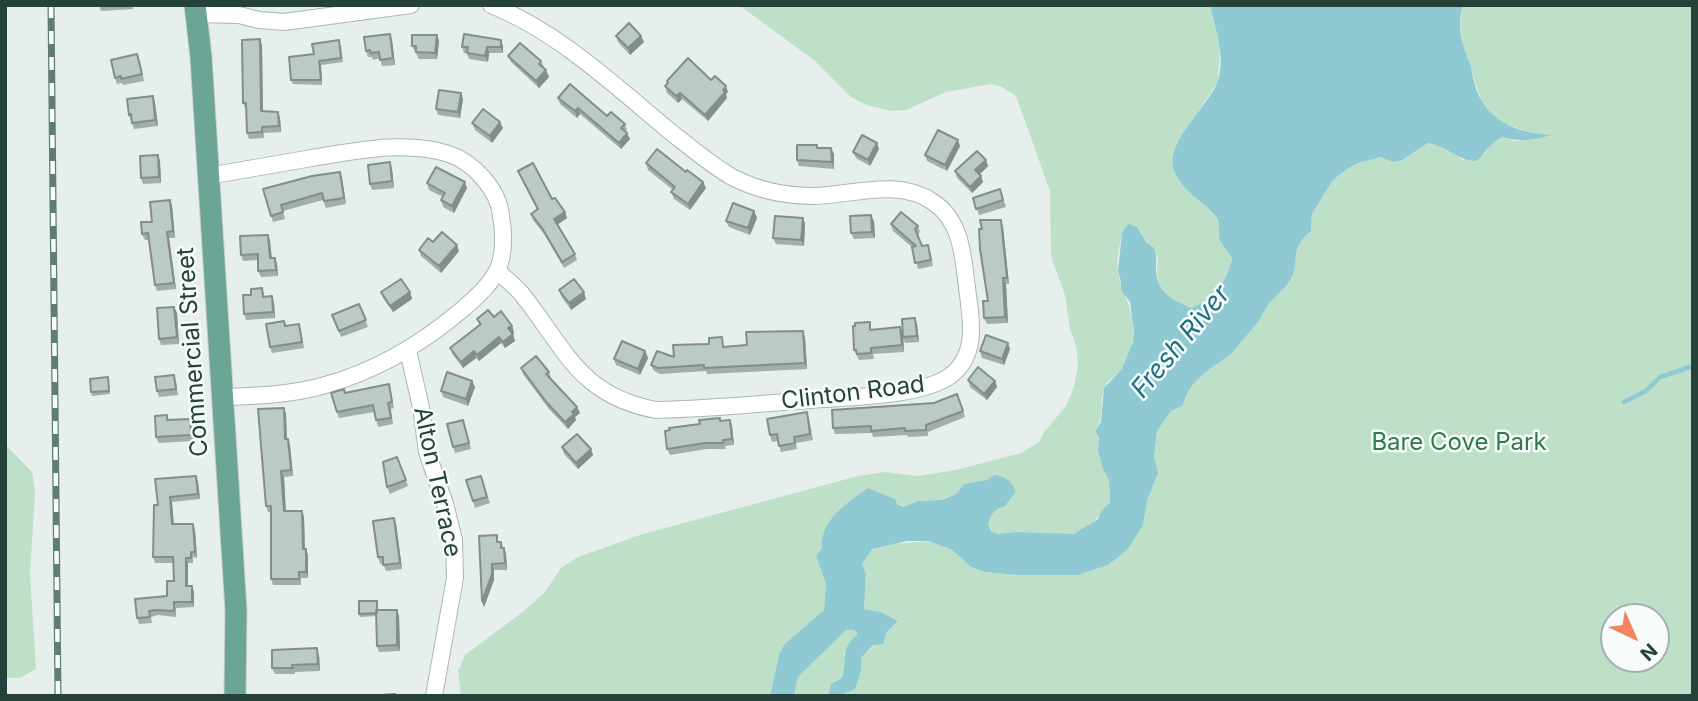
<!DOCTYPE html>
<style>
body{margin:0}
#map{position:relative;width:1698px;height:701px;overflow:hidden;background:#e6efeb;font-family:Inter,sans-serif}
canvas{display:block}
.frame{position:absolute;inset:0;border:7px solid #24423a;pointer-events:none}
.north{position:absolute;left:1600px;top:603px;width:70px;height:70px;box-sizing:border-box;background:#f7fbf9;border:2px solid #a3b1ad;border-radius:50%;rotate:136deg;font-size:19px;font-weight:700;line-height:28px;text-align:center;color:#24423a}
.north::after{content:'';display:block;margin:auto;width:24px;height:32px;background:#f4845f;clip-path:polygon(50% 0,100% 100%,50% 72%,0 100%)}
</style>
<div id="map">
<canvas width="1698" height="701"></canvas>
<div class="frame"></div>
<div class="north">N</div>
</div>
<script>
const context = document.querySelector('canvas').getContext('2d');
context.lineJoin = 'round';
function fillPath(path, color) {
  context.fillStyle = color;
  context.fill(path, 'evenodd');
}
function trace(path, color, width, dash) {
  context.strokeStyle = color;
  context.lineWidth = width;
  context.lineCap = dash ? 'butt' : 'round';
  context.setLineDash(dash || []);
  context.stroke(path);
}
function write(font, color, halo, rows, align = 'center') {
  context.font = font + ' Inter,sans-serif';
  context.lineWidth = 5;
  context.setLineDash([]);
  context.textBaseline = 'middle';
  context.strokeStyle = halo;
  context.fillStyle = color;
  for (const [text, x, y, turn = 0] of rows) {
    context.save();
    context.translate(x, y);
    context.rotate((+turn || 0) * Math.PI / 180);
    context.textAlign = isNaN(turn) ? turn : align;
    if (halo) context.strokeText(text, 0, 0);
    context.fillText(text, 0, 0);
    context.restore();
  }
}
const green = new Path2D(`
 M739 5H1210L1220 47 1218 81 1199 111 1183 184 1213 213 1221 225 1220 240 1232 258C1228 281 1214 298 1193 308 1167 298 1153 290 1158 259L1137 227 1122 233C1120 245 1116 259 1118 271 1121 296 1139 314 1132 344 1130 352 1127 362 1122 369 1116 376 1107 380 1104 389 1099 405 1105 416 1095 431L1099 438 1098 451 1103 469 1109 480 1110 502C1099 514 1094 525 1078 532 1063 538 1034 531 1016 532 1011 532 1005 535 999 534 993 534 990 530 988 524L992 514 998 507 987 480 965 484 956 494 942 500 919 501 903 507 896 504 842 507C832 520 820 531 822 548L816 556 826 584 824 610 779 655 770 696H461L458 671 465 655 524 611 544 593 561 568 578 557 643 534 858 476 885 472 918 476 956 470 1021 453 1039 442 1044 432 1066 406 1074 387 1078 366 1077 349 1070 329 1065 295 1051 256 1050 191 1016 96 1002 87 991 84 946 92 906 110 891 111 867 105 851 97 815 61Z
 M1463 5H1693V696H840L848 693 861 671V658L898 621 881 612 864 609 866 574 862 564 872 549 891 544 929 541 952 550 971 567 985 572 1018 575H1078L1108 565 1143 525 1147 501 1158 473 1154 457 1157 431 1171 411 1182 405C1188 381 1211 368 1230 355 1232 353 1255 326 1258 322 1262 316 1264 310 1269 304 1275 296 1286 288 1291 279 1301 259 1288 250 1311 231L1312 214 1333 180 1347 169 1358 163 1381 157 1393 162 1402 160 1428 143 1442 145 1463 160 1485 154 1492 142 1502 137 1515 141 1548 135C1537 134 1528 132 1517 128 1482 117 1481 100 1471 68 1464 43 1456 32 1463 5ZM1614 617H1656V659H1614Z
 M5 444 32 472 35 493 30 573 36 669 20 678H5Z
 M846 630H854L858 634 844 653 846 664 842 678 831 684 828 696H794L798 677Z`);
const water = new Path2D(`
 M1210 5H1463C1456 29 1462 41 1470 64 1472 71 1473 78 1475 85 1485 121 1517 133 1551 135 1534 140 1520 142 1502 137 1490 143 1486 153 1476 161 1456 160 1448 146 1428 143L1402 160 1393 162 1381 157 1358 163 1347 169 1333 180 1312 214 1311 231C1288 250 1301 259 1291 279 1286 288 1275 296 1269 304 1264 310 1262 316 1258 322 1255 326 1232 353 1230 355 1211 368 1188 381 1183 405L1171 411 1157 431 1154 457 1158 473 1147 501 1143 525 1127 550 1108 565 1078 575H1017L985 572 971 567 952 550 929 541H907L872 549 862 564 866 574 864 609 881 612 898 621 886 633 883 644 873 645 861 658V671L855 689 840 696H828L831 684 842 678C848 657 839 650 858 634L854 630H846L798 677 794 696H770L779 655 784 645 824 610 826 584 816 556 822 548C819 521 848 502 868 488L895 499 897 504 903 507 919 501 942 500 956 494 964 484 987 480 994 475C1006 477 1010 480 1016 491L1005 506C995 508 991 514 988 524L991 531 998 534 1016 532 1074 534 1098 519 1101 512 1110 502 1109 480 1103 469 1098 451 1099 438 1095 431 1101 422 1104 388 1122 369 1133 342 1134 330 1130 302 1121 290V282L1118 271 1122 233 1128 224 1137 227 1147 243 1154 248C1157 257 1156 262 1156 270 1157 293 1174 301 1192 308 1214 298 1228 281 1232 258 1229 253 1222 245 1220 240 1218 229 1222 223 1214 214 1201 200 1181 190 1174 170 1164 142 1210 106 1218 80 1226 56 1215 29 1210 5Z`);
const stream = new Path2D(`
 M1624 402 1646 391 1660 377 1693 366`);
const minor = new Path2D(`
 M491 5C559 32 616 87 672 133 691 148 711 165 732 177 757 190 786 196 814 196 853 195 898 178 933 202 962 221 963 257 967 288 971 319 979 354 950 376 921 397 845 397 810 400 758 404 707 409 656 410 578 395 566 349 521 293 514 285 505 278 497 271
 M196 14 239 15 259 20 284 22 411 5
 M208 176C243 170 278 164 312 158 356 151 405 140 449 154 473 162 499 190 501 216 504 234 505 256 496 273 488 287 476 297 464 308 423 343 375 372 322 386 289 395 256 396 222 397
 M408 351 421 407 427 452 445 504 454 540 455 578 434 696`);
const major = new Path2D(`
 M195 5 201 57 236 610 235 696`);
const rail = new Path2D(`
 M51 5 58 696`);
const wall = new Path2D(`
 M99 5H132L133 9 101 11Z
 M390 34 392 40 395 65 382 66 380 58 373 60 372 57H368L366 51Z
 M437 35 439 41 437 59H419L412 46Z
 M616 36H641L644 42 630 55 618 42Z
 M501 40 503 46V53H489L488 62 469 59 467 53H464L462 47Z
 M262 45 263 111 280 118 281 132 264 133V138L249 139 247 133 246 109 243 103Z
 M341 45 343 62 321 65 322 85 293 84 291 80Z
 M508 56 541 61 549 77 539 88 511 62Z
 M140 60 144 81 123 85 122 83 117 84 115 78Z
 M711 80 728 92 726 94 727 98 708 121 682 99 678 103 667 93 665 86 668 84 667 81Z
 M461 93 463 99 460 118 438 115 436 109Z
 M153 96 155 103 158 126 134 129 129 115Z
 M558 98 625 124 627 130 626 131 630 139 621 149 580 114 577 118 560 104Z
 M472 123 503 128 492 143 475 130Z
 M960 146 947 171 927 161 925 155Z
 M818 148 834 154V169L799 166 797 160Z
 M879 149 870 166 856 158 853 152Z
 M158 155 160 161 161 183 143 184 141 178Z
 M986 160 988 166 980 174 983 182 972 193 957 178 955 171Z
 M646 163 686 172 703 182 706 188 690 210 674 199 671 192 673 190 648 170Z
 M392 169 394 188 372 190 370 184Z
 M518 171 552 199 565 212 567 218 558 224 575 254 577 260 564 268 544 234 533 220 531 214 537 210Z
 M340 172 342 178 346 204 326 208 323 200 283 211 285 219 273 222 263 189Z
 M427 183 467 188 454 213 443 207 441 200 443 197 429 190Z
 M1000 189 1006 207 979 215 973 198Z
 M172 206 175 238H169L176 289 157 291 155 285 149 240H145L142 234 152 222Z
 M754 211 757 218 750 235 729 227 726 221Z
 M803 218 805 224 804 246 776 244 773 238Z
 M874 221 875 238 854 239 851 233Z
 M891 224 918 226 920 232 918 235 922 246 930 251 933 266 918 269 913 248 893 231Z
 M1003 227 1009 284H1006L1008 323 987 324 984 318Z
 M268 235 270 241 272 258 277 264 278 276 261 277 258 271V260L243 261 241 255Z
 M433 242 459 251 441 273 421 256 419 250Z
 M262 288 265 297 272 296 274 303 275 318 246 320 244 314 251 295Z
 M559 290 586 299 571 310 561 296Z
 M381 292H410L412 299 393 312 383 298Z
 M359 304 368 327 341 337 332 315Z
 M174 307 177 313 179 344 161 345 159 339Z
 M494 317 512 326 514 332 512 333 515 341 505 348 501 343 479 361 476 358 463 368 453 355 450 348 479 325 477 319Z
 M915 318 917 324 919 342 905 343 903 337Z
 M299 324 301 330 304 348 272 353 270 347 286 326Z
 M900 327 903 333 904 352 873 354 874 359 859 360 854 350 872 329Z
 M722 337 724 347 805 337 807 369 707 374 706 371 660 374 654 371 651 365 709 344Z
 M1010 349 1004 365 982 358 980 351Z
 M645 351 648 358 640 375 616 365 614 359Z
 M521 368 549 372 551 378 550 379 577 407 580 413 575 417 576 420 568 429 549 409 523 374Z
 M109 380 110 394 92 396 91 392Z
 M968 380 995 381 997 387 987 400 970 387Z
 M176 381 178 395 159 397 157 391Z
 M472 381 475 387 468 406 443 397 441 391Z
 M391 391 394 408 391 409 393 424 378 427 374 412 339 418 331 393Z
 M957 394 965 417 928 432V436L908 437 907 435 873 437 872 433 835 434 833 428 934 403Z
 M284 408 286 414 287 439 290 445 293 476 284 477 286 511H302L304 517 305 549H306L308 555V578H301V585H273L271 579V512H268L266 506Z
 M807 412 809 418 813 440 796 443 797 449 781 452 778 441 772 442 770 435Z
 M167 415 169 420 190 419 192 425 193 441 159 443 156 437Z
 M730 420 732 426 734 445 725 446 726 449H707L670 455 667 449 721 421Z
 M465 426 471 449 455 453 453 447Z
 M562 447 591 449 593 455 578 469 564 454Z
 M397 457 408 486 390 494 387 487Z
 M481 476 490 503 475 508 473 501Z
 M155 479 198 482 200 499 172 502 174 524 195 530 197 558 193 557V563H188V586H192L194 592V607L176 608V617L158 615 151 617 152 623 139 624 137 618 167 596 174 581 173 563H155L153 557 158 505Z
 M394 518 396 524 402 569 386 571 383 563 380 564 378 557Z
 M479 536 501 542 506 554 507 570H494V580L484 607 482 601Z
 M377 601 378 610H397L399 616 400 651 379 652 377 646V616L360 617 359 614Z
 M319 655 320 671 295 672V674H275L272 668Z`);
const shadedWall = new Path2D(`
 M390 34 392 40 395 65 393 58Z
 M437 35 439 41 437 59 435 53Z
 M641 36 644 42 630 55 628 48Z
 M260 39 262 45 263 117 261 111Z
 M501 40 503 46V53L501 47Z
 M487 47 489 53 488 62 485 56Z
 M319 61 321 65 322 85 321 80Z
 M546 70 549 77 539 88 536 81Z
 M726 86 728 92 726 94 727 98 708 121 705 115Z
 M461 93 463 99 460 118 458 112Z
 M680 93 682 99 678 103 676 96Z
 M153 96 155 103 158 126 155 120Z
 M578 108 580 114 577 118 575 111Z
 M278 112 280 118 281 132 279 126Z
 M500 122 503 128 492 143 490 136Z
 M627 133 630 139 621 149 619 143Z
 M958 140 960 146 947 171 945 165Z
 M877 143 879 149 870 166 868 160Z
 M831 148 834 154V169L832 162Z
 M158 155 160 161 161 183 159 177Z
 M986 160 988 166 978 176 975 170Z
 M390 162 392 169 394 188 392 181Z
 M340 172 342 178 346 204 344 198Z
 M981 176 983 182 972 193 970 187Z
 M465 182 467 188 454 213 452 206Z
 M703 182 706 188 690 210 688 204Z
 M170 200 172 206 175 238 173 231Z
 M754 211 757 218 750 235 748 228Z
 M565 212 567 218 557 225 554 219Z
 M871 215 874 221 875 238 872 232Z
 M803 218 805 224 804 246 801 240Z
 M1001 220 1003 227 1009 284 1007 278Z
 M167 232 169 238 176 289 174 283Z
 M268 235 270 241 272 264 270 258Z
 M457 245 459 251 441 273 439 266Z
 M275 258 277 264 278 276 276 270Z
 M1003 278 1006 284 1008 323 1005 317Z
 M410 292 412 299 393 312 390 306Z
 M584 292 586 299 571 310 569 303Z
 M272 296 274 303 275 318 273 312Z
 M174 307 177 313 179 344 177 337Z
 M915 318 917 324 919 342 917 336Z
 M512 326 514 332 511 335 508 328Z
 M900 327 903 333 904 352 902 345Z
 M803 331 805 337 807 369 805 363Z
 M513 334 515 341 505 348 503 342Z
 M499 337 501 343 479 361 477 355Z
 M1008 343 1010 349 1004 365 1002 359Z
 M474 351 476 358 463 368 461 362Z
 M645 351 648 358 640 375 638 369Z
 M472 381 475 387 468 406 466 399Z
 M995 381 997 387 987 400 984 394Z
 M577 407 580 413 575 417 576 420 568 429 565 422 572 412Z
 M284 408 286 414 287 445 285 439Z
 M190 419 192 425 193 441 191 435Z
 M730 420 732 426 734 445 732 439Z
 M288 439 290 445 293 476 291 470Z
 M591 449 593 455 578 469 576 463Z
 M281 471 284 477 286 517 284 511Z
 M196 476 198 482 200 499 198 494Z
 M170 497 172 502 174 530 172 524Z
 M302 511 304 517 305 555 303 549Z
 M394 518 396 524 402 569 400 563Z
 M193 524 195 530 197 558 195 552Z
 M504 548 506 554 507 570 505 563Z
 M306 549 308 555V578L306 572Z
 M186 558 188 563V592L186 586Z
 M492 564 494 570V580L484 607 482 601Z
 M192 586 194 592V607L192 602Z
 M397 610 399 616 400 651 397 645Z
 M317 648 319 655 320 671 318 664Z`);
const building = new Path2D(`
 M629 23 641 36 628 48 616 36Z
 M390 34 393 58 380 60 379 52 371 53 370 50 366 51 364 37Z
 M464 34 501 40V47H487L485 56 467 53 468 47H462Z
 M412 35H437L435 53 416 52V46H412Z
 M260 39 261 111 278 112 279 126 262 127V132L247 133 246 103H243L242 40Z
 M339 40 341 58 319 61 321 80H291L289 57 314 54 312 44Z
 M520 43 541 61 539 64 546 70 536 81 508 56Z
 M137 54 142 74 121 79V76L115 78 111 60Z
 M688 58 711 80 715 76 726 86 723 90 725 92 705 115 680 93 676 96 665 86 668 83 667 81Z
 M570 84 607 116 611 112 625 124 621 128 627 133 619 143 578 108 575 111 558 98Z
 M439 90 461 93 458 112 436 109Z
 M153 96 155 120 132 123 131 114 129 115 127 99Z
 M483 109 500 122 490 136 472 123Z
 M938 130 958 140 945 165 925 155Z
 M862 135 877 143 868 160 853 152Z
 M797 145H817V148H831L832 162 797 160Z
 M657 149 686 172 687 170 703 182 688 204 671 192 675 187 646 163Z
 M977 151 986 160 975 170 981 176 970 187 955 171Z
 M158 155 159 177 141 178 140 156Z
 M390 162 392 181 370 184 368 165Z
 M533 163 552 199 555 198 565 212 554 219 575 254 562 262 542 228 531 214 538 209 518 171Z
 M436 167 465 182 452 206 441 200 445 193 427 183Z
 M340 172 344 198 324 201 322 193 281 205 283 212 271 216 263 189 312 176Z
 M1000 189 1003 200 976 209 973 198Z
 M170 200 173 231 167 232 174 283 155 285 148 233 142 234 141 222H152L150 202Z
 M733 203 754 211 748 228 726 221Z
 M901 212 918 226 915 229 922 246 928 245 931 260 915 263 912 247 916 246 891 224Z
 M871 215 872 232 851 233 850 216Z
 M775 216 803 218 801 240 773 238Z
 M980 220H1001L1007 278H1003L1005 317 984 318 983 301H988L980 249 979 229H982Z
 M442 232 457 245 439 266 419 250 428 238 433 242Z
 M268 235 270 258H275L276 270 258 271V254L241 255 240 236Z
 M401 279 410 292 390 306 381 292Z
 M574 279 584 292 569 303 559 290Z
 M262 288 263 297 272 296 273 312 244 314 243 295H251V289Z
 M359 304 366 320 339 331 332 315Z
 M174 307 177 337 159 339 157 308Z
 M488 310 494 317 501 311 512 326 508 328 513 334 503 342 499 337 477 355 474 351 461 362 450 348 481 324 477 319Z
 M915 318 917 336 903 337 902 319Z
 M284 321 285 326 299 324 302 342 270 347 266 324Z
 M870 322V330L900 327 902 345 871 348V353L857 354 856 350H854L853 326H855V323Z
 M803 331 805 363 704 368V365L658 368 651 365 657 351 674 357 673 345 709 344V338L722 337 723 347 747 345 746 332Z
 M986 335 1008 343 1002 359 980 351Z
 M622 341 645 351 638 369 614 359Z
 M536 356 549 372 546 374 577 407 572 412 574 414 565 422 547 403 521 368Z
 M978 367 995 381 984 394 968 380Z
 M447 372 472 381 466 399 441 391Z
 M174 375 176 389 157 391 155 377Z
 M108 377 109 391 91 392 90 379Z
 M389 384 392 402 388 403 391 418 376 420 373 405 337 412 331 393 344 389 345 393Z
 M957 394 963 411 926 425V430L905 431V428L871 431V426L833 428 832 410 934 403Z
 M284 408 285 439H288L291 470 281 471 284 511H302L303 549H306V572H299V579H271V506H266L258 409Z
 M807 412 810 434 794 437 795 443 779 446 777 434 770 435 767 419Z
 M167 415V420L190 419 191 435 156 437 155 416Z
 M720 418V421L730 420 732 439 723 440V443H705L667 449 665 431 670 430 669 428 700 424 699 420Z
 M463 420 469 443 453 447 447 424Z
 M577 434 591 449 576 463 562 447Z
 M397 457 406 480 387 487 383 462Z
 M196 476 198 494 170 497 172 524H193L195 552H191V558H186V586H192V602H174V611L156 610 149 611 150 617 137 618 135 599 167 596V581H174L173 557H153L154 505H158L155 479Z
 M481 476 487 497 473 501 466 480Z
 M394 518 400 563 383 565V557H378L373 521Z
 M497 535V542H501V548H504L505 563 492 564V574L482 601 479 536Z
 M359 601H377V613L359 614Z
 M376 610H397V645L377 646Z
 M317 648 318 664 292 665 293 668H272V650Z
 M395 694V696H381V695Z`);
const streetNames = [
 ["Commercial Street",193,352,-94],
 ["Clinton Road",853,393,-7],
 ["Alton Terrace",437,482,78]
];
const parkNames = [
 ["Bare Cove Park",1459,443]
];
const waterNames = [
 ["Fresh River",1181,342,-50]
];
fillPath(green, '#bfe0c8');
fillPath(water, '#8ec9d4');
trace(stream, '#8ec9d4', 4.5);
trace(minor, '#a8b8b2', 18);
trace(major, '#c2cac8', 23);
trace(minor, '#fff', 16);
trace(major, '#6aa596', 21);
trace(rail, '#5f7d75', 7);
trace(rail, '#f7fbf9', 4.5, [13]);
fillPath(wall, '#a1aea9');
fillPath(shadedWall, '#838d89');
fillPath(building, '#bbcac4');
trace(building, '#838d89', 2);
write('24px', '#24423a', '#f7fbf9', streetNames);
write('24px', '#2d7a4b', '#f7fbf9', parkNames);
write('italic 26px', '#1c6f80', '#f7fbf9', waterNames);
</script>
